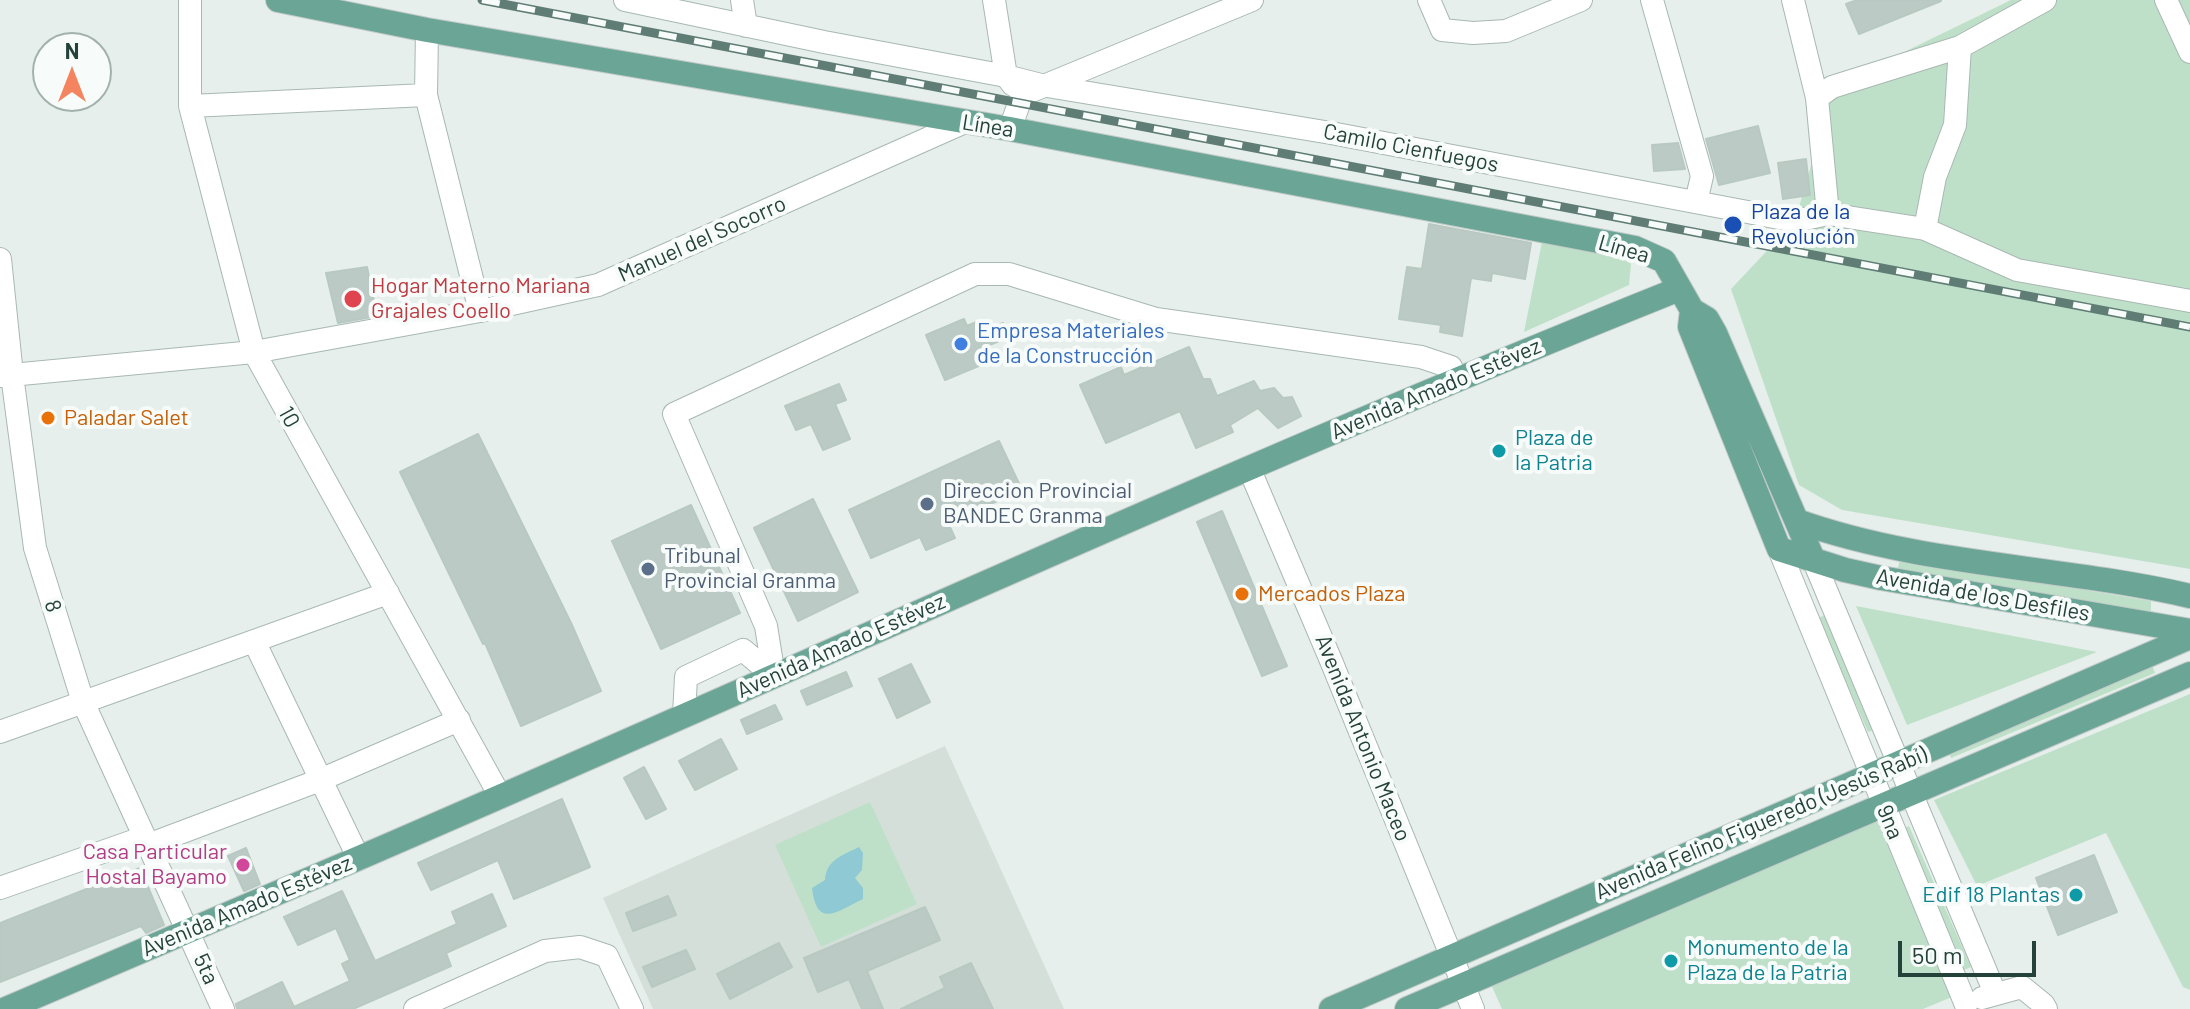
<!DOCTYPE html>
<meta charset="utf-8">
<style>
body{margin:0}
#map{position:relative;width:2190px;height:1009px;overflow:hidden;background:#e6efeb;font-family:Barlow,sans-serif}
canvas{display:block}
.north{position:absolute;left:32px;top:32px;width:80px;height:80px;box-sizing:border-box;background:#f7fbf9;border:2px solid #a3b1ad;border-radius:50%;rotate:0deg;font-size:22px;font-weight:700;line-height:32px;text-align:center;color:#24423a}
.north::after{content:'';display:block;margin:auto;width:28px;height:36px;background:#f4845f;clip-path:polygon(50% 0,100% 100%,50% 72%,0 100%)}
.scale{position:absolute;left:1898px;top:941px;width:138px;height:36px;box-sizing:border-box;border:4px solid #24423a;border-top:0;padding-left:10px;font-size:24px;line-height:28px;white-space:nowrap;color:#24423a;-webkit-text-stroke:6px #f7fbf9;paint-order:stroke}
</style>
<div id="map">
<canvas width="2190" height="1009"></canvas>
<div class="north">N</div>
<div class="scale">50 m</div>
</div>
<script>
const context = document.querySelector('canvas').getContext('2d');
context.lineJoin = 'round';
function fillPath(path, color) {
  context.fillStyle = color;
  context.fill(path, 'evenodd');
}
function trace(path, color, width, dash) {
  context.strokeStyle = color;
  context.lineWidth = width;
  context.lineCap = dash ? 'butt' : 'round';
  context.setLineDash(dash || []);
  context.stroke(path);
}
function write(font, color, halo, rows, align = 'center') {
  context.font = font + ' Barlow,sans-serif';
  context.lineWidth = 8;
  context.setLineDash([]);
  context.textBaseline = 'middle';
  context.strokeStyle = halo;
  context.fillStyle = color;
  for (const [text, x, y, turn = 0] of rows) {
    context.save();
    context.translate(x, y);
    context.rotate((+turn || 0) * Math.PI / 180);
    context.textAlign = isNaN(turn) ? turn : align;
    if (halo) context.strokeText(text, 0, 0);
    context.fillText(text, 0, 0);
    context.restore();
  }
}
const built = new Path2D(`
 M945 746 1064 1009H653L603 898Z`);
const green = new Path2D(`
 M2011 0H2190V569L1842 510 1799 485 1731 289 1795 221 1815 152 1821 86 1896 56Z
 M1542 242 1625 257 1631 264 1629 285 1524 332Z
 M1900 559 2151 601V612L1897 572Z
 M1856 606 2097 652 1907 725Z
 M1825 615 1874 730 1868 732 1818 618Z
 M2152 664 2155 673 1951 758 1948 750Z
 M2190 694V990L2183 987 2106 833 1977 886 1934 800Z
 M870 802 917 904 821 947 775 845Z
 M1875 816 1954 996 1923 1009H1502L1490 982Z
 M1909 826 1971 967 1964 970 1902 829Z`);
const water = new Path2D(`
 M859 847 863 853 862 870 855 878 863 888V899C836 912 817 929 812 888L825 880C826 860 843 855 859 847Z`);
const building = new Path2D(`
 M1857 0H1941V1L1859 34 1846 4Z
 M1758 126 1770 173 1719 185 1706 139Z
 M1678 143 1685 169 1654 171 1652 145Z
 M1806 159 1810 195 1783 199 1778 163Z
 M1429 224 1531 243 1525 279 1492 273 1491 281 1471 278 1462 336 1440 332 1441 325 1399 319 1407 267 1422 269Z
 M367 267 377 316 338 323 326 273Z
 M964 319 967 326 981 320 986 330 1003 323 1009 337 975 351 981 365 945 380 926 335Z
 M1189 347 1203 379H1210L1217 396 1254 381 1260 391 1274 388 1283 398 1292 397 1301 416 1278 428 1258 408 1230 425 1233 432 1196 448 1180 411 1106 443 1080 385 1121 367 1124 375Z
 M839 384 846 400 835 404 850 439 823 450 811 424 796 430 785 406Z
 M478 434 571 623 601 691 521 726 485 643 483 644 400 472Z
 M999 441 1022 490 948 523 955 538 926 550 920 537 871 558 849 510Z
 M813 499 858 592 798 621 754 528Z
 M691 505 740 613 661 649 612 541Z
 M1222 511 1287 666 1262 676 1197 522Z
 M911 664 930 702 897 718 879 679Z
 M846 672 852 686 807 705 801 691Z
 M775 705 782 719 747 734 741 720Z
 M721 739 737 769 695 790 679 761Z
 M644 767 666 809 646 819 624 778Z
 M562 799 590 867 514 899 498 860 431 890 418 863Z
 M246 848 260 884 244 891 228 856Z
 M2094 855 2117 912 2058 935 2036 878Z
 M140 868 164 925 146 933 141 926 0 982V923Z
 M342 891 375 961 457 924 452 912 492 894 506 926 446 953 451 966 353 1009H237L236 1004 282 982 294 1007 350 981 342 964 350 960 336 928 298 945 284 917Z
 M668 896 676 915 633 931 626 913Z
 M925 907 940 940 867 971 883 1009H862L849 979 818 992 804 958Z
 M779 943 792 967 730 999 717 974Z
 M686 950 695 969 652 987 643 967Z
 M971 963 993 1009H901L945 988 940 977Z`);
const minor = new Path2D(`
 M190 0V106L254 352 500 796
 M625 0 824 42 1006 76 1041 85 1331 133 1795 221 1828 214 1925 229 2017 270 2190 301
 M742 0 746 26
 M994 0 1006 76 1013 85
 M1429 0 1442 30 1473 33 1506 31 1581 0
 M1652 0 1702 176 1696 202
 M1793 0 1817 98 1828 214
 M2166 0 2190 52
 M427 30 426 95 480 311
 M1817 98 1832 87 1960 47 2045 0
 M190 106 426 95
 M1010 129 1022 95 1252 0
 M1925 229 1935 177 1955 125 1960 47
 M0 259 12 375 35 548 83 702 223 1009
 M0 376 254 352 480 311 598 285 965 122
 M1249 468 1332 663 1473 1009
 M1779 549 1966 1005
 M1813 559 1995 993
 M254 641 359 859
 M774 676 766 626 674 414 975 274H1009L1156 319 1421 357 1451 367 1456 378
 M684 715 686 677 743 650 774 676
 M0 732 388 593
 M148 845 320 780 459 720
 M0 888 145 837
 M1982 998 2022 987 2043 1004 2046 1009
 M415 1009 545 951 580 947 607 956 632 1009`);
const major = new Path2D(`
 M278 0 427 30 1010 129 1635 248 1664 261 1692 310
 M1797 521C1923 566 2061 566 2190 596
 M1813 559 1715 333 1707 319 1692 310 1690 327 1779 549 1845 570 1881 578 2190 631
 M6 1009C123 958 242 909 359 858 799 668 1234 467 1679 289
 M1331 1009 2190 637
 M1407 1009 2190 674`);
const rail = new Path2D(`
 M482 0 2190 327`);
const markers = [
 [1733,225,10,"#1a4fb4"],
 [353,299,10,"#e0444e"],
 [961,344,8,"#3f7fe0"],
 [48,418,8,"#e8710a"],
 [1499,451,8,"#0f9aa8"],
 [927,504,8,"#5c6f8a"],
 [648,569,8,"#5c6f8a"],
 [1242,594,8,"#e8710a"],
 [243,865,8,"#d1479c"],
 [2076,895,8,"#0f9aa8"],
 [1671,961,8,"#0f9aa8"]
];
const streetNames = [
 ["Línea",988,126,9],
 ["Camilo Cienfuegos",1411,148,11],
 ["Manuel del Socorro",702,239,-24],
 ["Línea",1624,249,16],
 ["Avenida Amado Estévez",1436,389,-23],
 ["10",289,417,61],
 ["Avenida de los Desfiles",1983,595,10],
 ["8",53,606,73],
 ["Avenida Amado Estévez",841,646,-24],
 ["Avenida Antonio Maceo",1363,738,68],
 ["9na",1890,822,67],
 ["Avenida Felino Figueredo (Jesús Rabí)",1761,823,-23],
 ["Avenida Amado Estévez",247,906,-23],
 ["5ta",206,969,66]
];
const transitNames = [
 ["Plaza de la",1751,212],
 ["Revolución",1751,237]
];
const healthNames = [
 ["Hogar Materno Mariana",371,286],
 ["Grajales Coello",371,311]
];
const shopNames = [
 ["Empresa Materiales",977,331],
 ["de la Construcción",977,356]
];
const foodNames = [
 ["Paladar Salet",64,418],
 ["Mercados Plaza",1258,594]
];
const cultureNames = [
 ["Plaza de",1515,438],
 ["la Patria",1515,463],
 ["Edif 18 Plantas",2060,895,"right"],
 ["Monumento de la",1687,948],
 ["Plaza de la Patria",1687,973]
];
const serviceNames = [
 ["Direccion Provincial",943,491],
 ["BANDEC Granma",943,516],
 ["Tribunal",664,556],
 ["Provincial Granma",664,581]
];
const hotelNames = [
 ["Casa Particular",227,852],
 ["Hostal Bayamo",227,877]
];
fillPath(built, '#d4dfda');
fillPath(green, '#bfe0c8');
fillPath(water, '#8ec9d4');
fillPath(building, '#bbcac4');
trace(building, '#b8c9c2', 2);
trace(minor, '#a8b8b2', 24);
trace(major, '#c2cac8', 26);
trace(minor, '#fff', 22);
trace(major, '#6aa596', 24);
trace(rail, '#5f7d75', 9);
trace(rail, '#f7fbf9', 6, [18]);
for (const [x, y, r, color] of markers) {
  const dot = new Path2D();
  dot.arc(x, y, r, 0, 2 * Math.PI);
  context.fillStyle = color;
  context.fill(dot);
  trace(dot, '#f7fbf9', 3);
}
write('22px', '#24423a', '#f7fbf9', streetNames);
write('22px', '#164399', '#f7fbf9', transitNames, 'left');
write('22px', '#be3a42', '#f7fbf9', healthNames, 'left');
write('22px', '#366cbe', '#f7fbf9', shopNames, 'left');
write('22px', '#c56008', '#f7fbf9', foodNames, 'left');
write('22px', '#0d838f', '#f7fbf9', cultureNames, 'left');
write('22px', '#4e5e75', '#f7fbf9', serviceNames, 'left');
write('22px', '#b23c85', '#f7fbf9', hotelNames, 'right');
</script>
